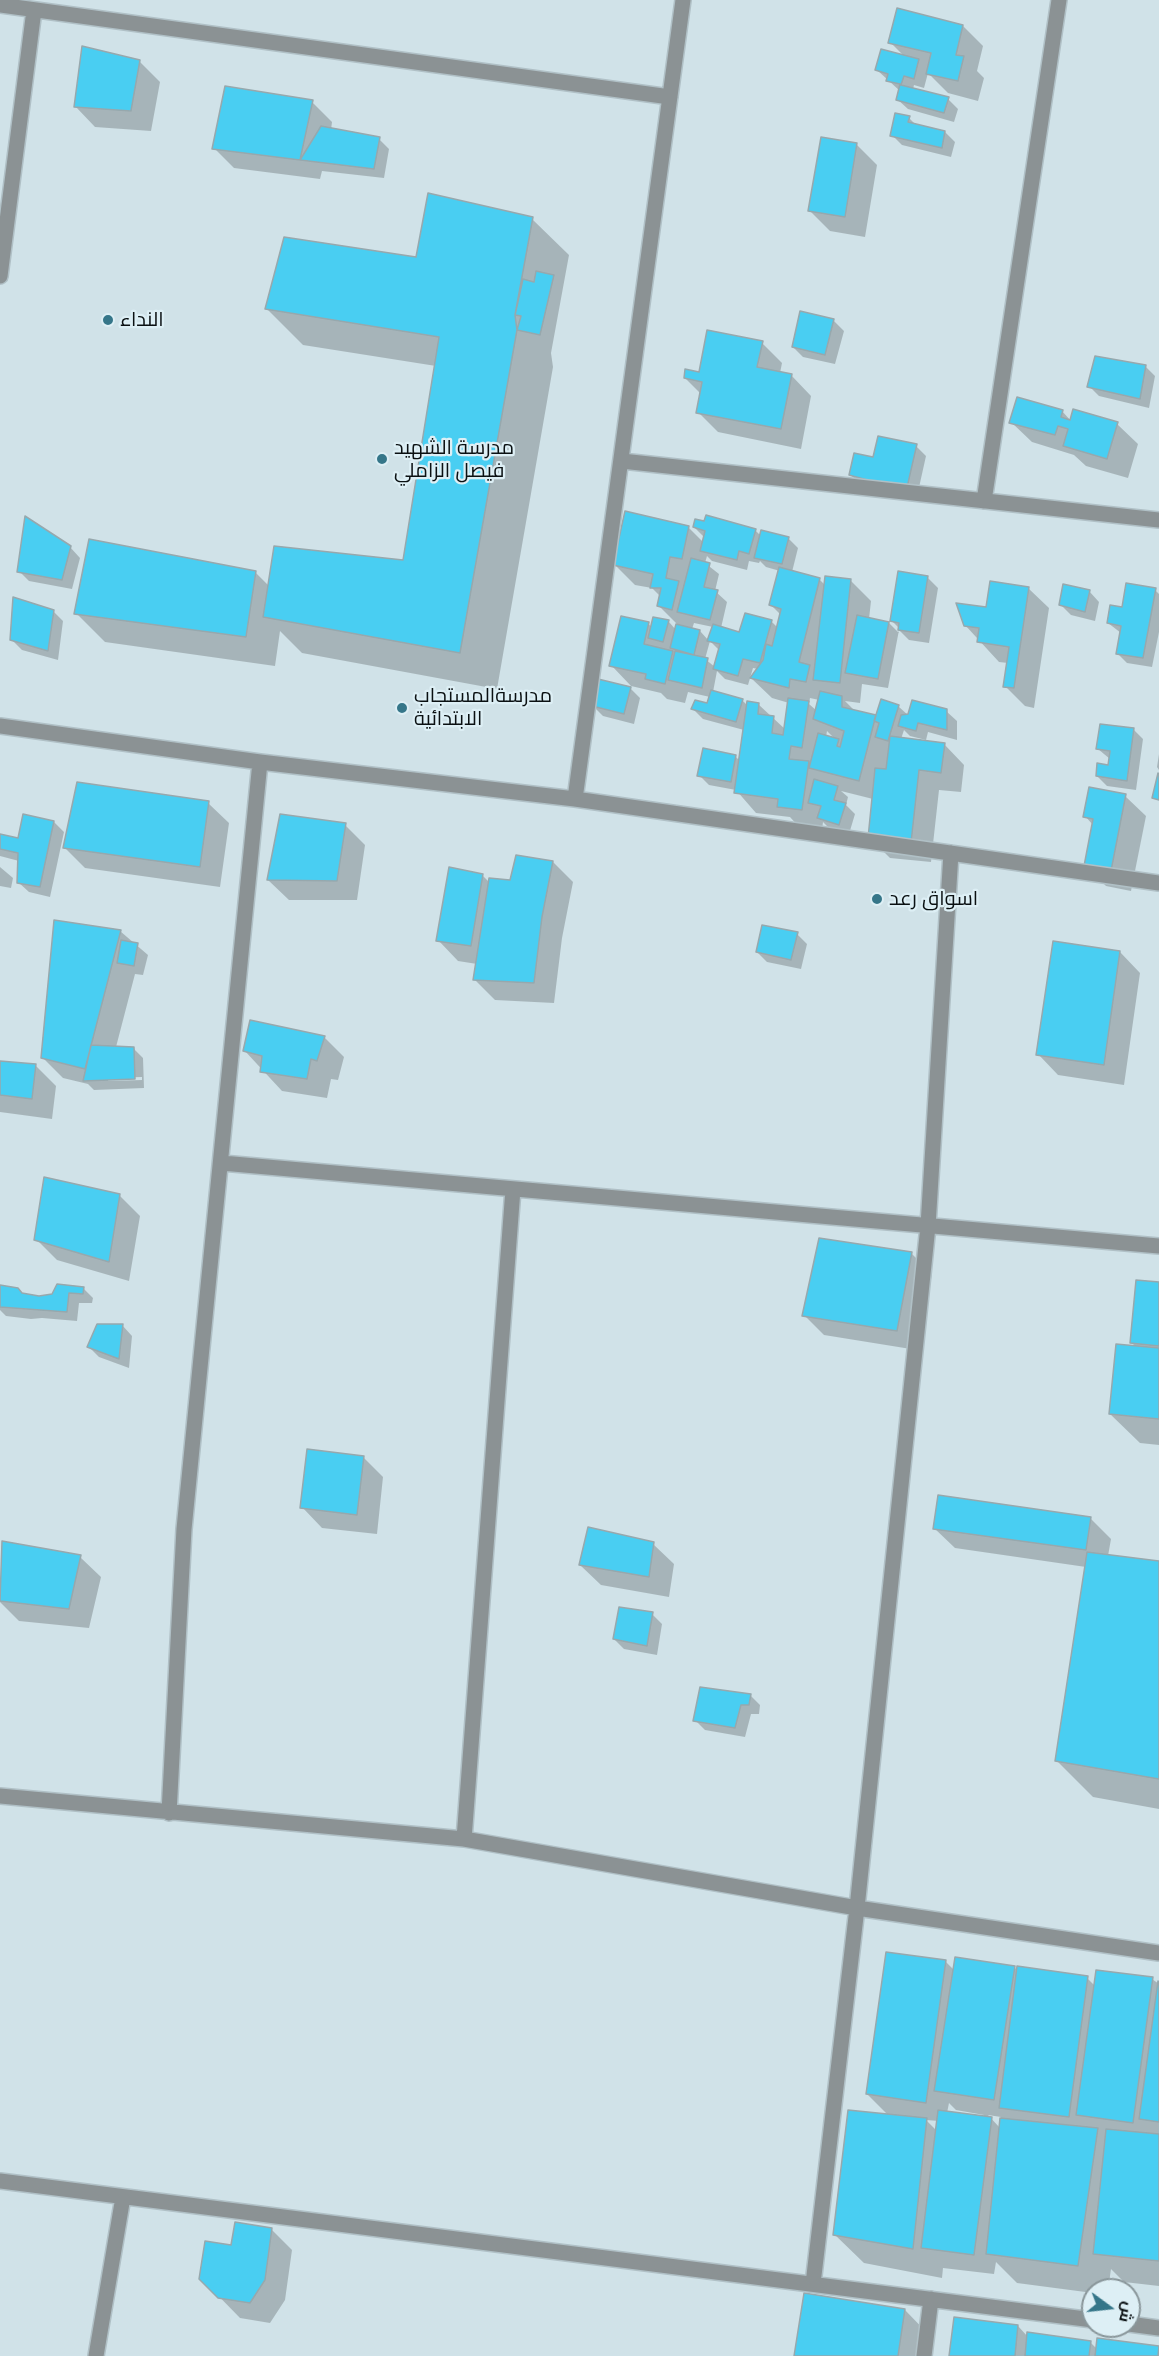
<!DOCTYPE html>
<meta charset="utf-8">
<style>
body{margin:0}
#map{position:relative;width:1159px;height:2356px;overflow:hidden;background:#d0e2e8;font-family:Montserrat,Cairo,sans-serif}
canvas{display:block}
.north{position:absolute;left:1081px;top:2278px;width:60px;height:60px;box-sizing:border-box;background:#ddeff5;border:2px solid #89969a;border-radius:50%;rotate:105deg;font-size:16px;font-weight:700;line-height:24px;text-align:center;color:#0a1012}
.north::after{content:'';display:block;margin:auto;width:21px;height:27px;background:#357689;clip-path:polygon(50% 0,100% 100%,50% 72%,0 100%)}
</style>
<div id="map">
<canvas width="1159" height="2356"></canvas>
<div class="north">ش</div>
</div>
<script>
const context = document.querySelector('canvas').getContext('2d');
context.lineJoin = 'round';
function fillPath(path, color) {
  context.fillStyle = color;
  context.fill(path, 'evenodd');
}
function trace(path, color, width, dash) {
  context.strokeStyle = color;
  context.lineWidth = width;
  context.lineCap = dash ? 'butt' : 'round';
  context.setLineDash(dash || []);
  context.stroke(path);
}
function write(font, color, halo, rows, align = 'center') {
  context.font = font + ' Montserrat,Cairo,sans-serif';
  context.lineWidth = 4.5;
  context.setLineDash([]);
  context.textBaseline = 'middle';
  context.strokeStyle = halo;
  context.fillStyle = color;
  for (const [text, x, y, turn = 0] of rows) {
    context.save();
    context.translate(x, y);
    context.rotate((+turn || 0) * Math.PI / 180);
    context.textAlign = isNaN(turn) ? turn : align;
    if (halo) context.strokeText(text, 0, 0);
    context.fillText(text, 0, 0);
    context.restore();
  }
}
const shadow = new Path2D(`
 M963 26 983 46 977 71 984 78 978 101 948 93 928 73 924 88 914 85 913 89 948 99 958 109 954 122 908 109 897 99 900 91 877 70 905 57 890 42Z
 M139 61 160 82 151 131 95 127 75 106Z
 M312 102 332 122 331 130 379 139 389 149 384 178 322 171 320 179 234 168 214 148Z
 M909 118 917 126 945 132 955 142 951 157 902 145 892 135Z
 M822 139 857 145 877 165 865 237 830 231 810 211Z
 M532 219 569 255 551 353 553 367 497 689 302 653 280 631 275 666 105 642 76 613 255 572 269 586 404 562 436 366 303 345 266 308Z
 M802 313 834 321 844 331 835 364 803 357 793 347Z
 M762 343 782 363 780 373 791 375 811 396 801 449 718 432 698 412 701 394 685 378 700 373Z
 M1145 366 1155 376 1149 408 1099 396 1089 386Z
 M1062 411 1071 421 1117 424 1138 444 1128 478 1086 466 1074 455 1032 442 1011 422Z
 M916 446 926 456 916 501 882 494 861 485 851 475 874 458Z
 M688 527 704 543 705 538 694 527 755 530 761 536 788 538 798 548 792 572 819 579 826 586 850 580 871 601 869 619 889 623 899 633V628L892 621 927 577 938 588 929 643 909 640 899 630 888 688 862 684 860 703 845 701 855 711 875 716 898 706 909 716 946 711 957 721V740L928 732 926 740 910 736 904 730 901 739 944 744 964 765 961 792 939 790 931 862 890 858 869 837 873 799 841 791 848 797 846 805 855 814 849 834 829 828 823 822 822 830 799 827 790 817 756 813 736 790 709 785 699 775 735 756 740 761 744 730 703 719 693 709 708 705 710 697 688 692 685 703 667 699 661 693 631 686 611 665 648 623 652 628 655 619 669 622 676 630 678 625 659 606 661 597 652 588 635 585 614 564ZM707 556 712 561 747 570 749 561 759 563 760 561 766 567 780 571 771 605 781 615 778 628 771 621 741 634 721 628 727 602 715 591 719 574 705 563ZM694 623 713 627 709 641 700 631 692 629ZM710 641 720 651 715 667 705 659ZM753 668 758 669 751 678 772 698 789 703 786 730 758 704 748 706 742 700 713 692 717 671 725 679 748 685ZM810 698 819 700 817 711 809 704ZM827 731 836 740 826 737Z
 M70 547 80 558 72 589 29 581 19 571Z
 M1028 588 1049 608 1034 708 1025 706 1005 686 1008 663 999 662 965 625 988 609Z
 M1155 590 1159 594V632L1152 667 1127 663 1117 653 1121 633 1108 623 1123 608Z
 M1089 591 1099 602 1095 621 1071 615 1061 605Z
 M53 611 63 621 58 660 22 650 12 640Z
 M630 688 640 698 634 724 603 716 593 706Z
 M1133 729 1143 739 1136 790 1107 786 1097 776 1109 766 1110 759 1098 749Z
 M1159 754V770L1157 767Z
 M1125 796 1146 816 1131 891 1106 886 1085 865 1093 825 1085 816Z
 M208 803 229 823 220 887 85 868 65 848Z
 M54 822 64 832 50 897 29 892 18 882 19 861 0 856V835L20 840Z
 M345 825 365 845 357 900H289L268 880Z
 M553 862 573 882 562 938 554 1003 495 1000 475 980 477 964 458 961 438 940 482 875 490 883 511 881Z
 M0 867 13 878 11 888 0 886Z
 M120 931 148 955 143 975 135 974 116 1047 133 1048 143 1058 144 1088 94 1090 88 1084 63 1078 43 1058ZM142 1077V1080L108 1081V1078Z
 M797 934 807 944 801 969 767 962 757 952Z
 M1120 952 1140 973 1124 1085 1058 1075 1038 1054Z
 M324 1037 344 1057 338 1080 331 1079 327 1098 282 1091 244 1050Z
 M0 1062 36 1066 56 1086 52 1119 0 1112Z
 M119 1195 140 1216 129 1281 57 1260 36 1239Z
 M911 1253 932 1274 917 1350 824 1335 804 1315Z
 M1159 1283V1445L1140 1443 1110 1414 1136 1347 1131 1342Z
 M0 1287 39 1297 83 1288 93 1298 92 1303H79L77 1321 42 1318 31 1319 6 1316 0 1310Z
 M122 1325 132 1336 129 1368 99 1357 89 1347Z
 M363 1457 383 1477 377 1534 322 1528 302 1507Z
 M1090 1518 1111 1539 1108 1556 1159 1563V1809L1093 1797 1056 1760 1086 1567 955 1548 934 1528Z
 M3 1543 80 1557 101 1577 89 1628 19 1621 0 1602Z
 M653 1544 674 1564 669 1597 601 1585 580 1565Z
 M652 1614 662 1624 657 1655 624 1649 614 1639Z
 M750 1695 760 1705 759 1714H751L745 1737 705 1730 695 1720Z
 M946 1962 955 1971 1014 1967 1018 1971 1087 1978 1095 1986 1152 1979 1159 1984V2286L1124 2282 1111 2269 1108 2290H1093V2293L1017 2283 996 2262 994 2274 943 2268 942 2278 864 2263 834 2234 889 2116 867 2094ZM949 2103 956 2110 984 2115 983 2117 947 2113ZM988 2115 1001 2117 1000 2128ZM926 2120 939 2121 937 2131Z
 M272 2230 292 2250 285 2300 270 2323 240 2318 201 2278 233 2247Z
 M905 2310 934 2340 931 2356H795Z
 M1018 2326 1028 2337 1090 2342 1097 2349 1158 2347 1159 2356H951Z`);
const building = new Path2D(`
 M897 8 963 25 956 55 964 56 958 81 926 74 931 53 888 43Z
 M82 46 140 60 131 111 74 107Z
 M881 49 919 59 914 79 904 76 901 85 949 97 944 113 896 100 900 84 886 81 888 74 875 70Z
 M225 86 313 100 300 160 212 149Z
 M895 113 910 116 908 122 945 131 942 148 890 136Z
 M321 126 380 137 374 169 300 160Z
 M821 137 857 143 845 217 808 211Z
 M428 193 533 217 515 315 517 330 460 653 263 617 274 546 403 560 439 337 265 309 284 237 416 257Z
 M536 271 554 275 540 335 517 330 521 316 515 315 523 279 534 282Z
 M800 311 834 319 825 355 792 347Z
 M707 330 763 341 757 367 792 374 781 429 696 413 702 382 684 378 685 369 699 372Z
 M1095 356 1146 365 1140 399 1087 387Z
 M1017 397 1063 410 1061 417 1070 420 1073 409 1118 422 1107 459 1063 446 1068 429 1058 426 1055 435 1009 423Z
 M878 436 917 444 906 492 871 485V481L849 475 854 453 873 457Z
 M625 511 689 526 682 559 670 557 666 578 679 581 672 610 657 606 661 588H650L653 574 613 565Z
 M706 515 756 529 749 554 739 551 737 560 700 551 705 531 693 527 695 519 704 521Z
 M25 516 71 546 62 580 17 572Z
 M761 530 789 537 782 564 754 558Z
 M89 539 256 571 246 637 74 614Z
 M691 558 710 563 704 587 718 590 710 620 677 612Z
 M779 567 820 578 799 662 810 665 806 682 790 679 789 688 750 678 763 660 766 644 772 646 781 609 769 605Z
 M898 571 928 576 919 633 898 630 899 623 890 621Z
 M825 576 851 579 840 683 813 680Z
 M990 581 1029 587 1014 688 1003 687 1009 647 977 642 979 628 964 626 956 603 986 607Z
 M1126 583 1156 588 1143 658 1116 654 1121 626 1107 623 1110 605 1122 607Z
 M1063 584 1090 590 1085 612 1059 605Z
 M13 597 54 610 48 651 10 640Z
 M745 613 772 620 760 663 743 659 738 676 713 669 720 644 707 641 713 624 739 632Z
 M857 615 889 622 878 679 845 673Z
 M621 616 649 622 644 644 673 651 665 684 645 679 646 674 609 666Z
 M653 617 669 620 663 642 648 638Z
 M676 624 700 630 694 655 670 648Z
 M675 651 708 658 702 688 668 680Z
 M598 679 631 687 624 714 592 706Z
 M711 690 743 699 736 722 691 709 695 700 707 703Z
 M820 691 842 696V707L876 715 859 781 809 768 818 733 839 739 837 746 840 747 844 731 813 719Z
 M788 698 809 701 802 748 791 746 789 759 809 761 802 810 777 807 778 799 734 793 747 701 759 703 758 714 774 716 772 733 783 735Z
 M881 699 899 705 888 741 875 737 879 723 874 721Z
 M912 700 947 709V730L918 723 916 731 898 726 901 715 908 714Z
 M1100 724 1134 728 1127 781 1096 776 1097 763 1108 765 1110 751 1096 749Z
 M890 736 945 743 941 773 919 770 911 843 868 838 875 768 886 769Z
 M703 748 736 755 731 782 697 776Z
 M1158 773 1159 774V800L1152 798Z
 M814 779 838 786 834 800 846 803 839 825 817 818 821 806 808 803Z
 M77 782 209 801 200 867 63 848Z
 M1089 787 1126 794 1111 871 1084 866 1093 819 1083 817Z
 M23 814 54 821 40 887 17 883 18 853 0 849V834L18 838Z
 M280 814 346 823 337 881 267 880Z
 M516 855 553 861 542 917 534 983 473 980 489 878 510 880Z
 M449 867 483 874 471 946 436 941Z
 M54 920 121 930 85 1069 41 1058Z
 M762 925 798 932 791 960 756 952Z
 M121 940 138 943 134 966 117 963Z
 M1053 941 1120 951 1104 1065 1036 1055Z
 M250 1020 325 1036 317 1061 311 1059 307 1079 260 1072 262 1056 243 1051Z
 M91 1045 134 1047 135 1079 83 1081Z
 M0 1061 36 1064 32 1099 0 1095Z
 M44 1177 120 1194 109 1262 34 1240Z
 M819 1238 912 1252 897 1331 802 1316Z
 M1136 1280 1159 1282V1346L1130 1343Z
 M57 1284 84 1287 83 1294 69 1293 67 1312 0 1307V1285L18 1288 22 1293 39 1296 52 1294Z
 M97 1324H123L119 1359 87 1347Z
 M1116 1344 1159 1348V1419L1109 1414Z
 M307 1449 364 1456 357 1515 300 1508Z
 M938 1495 1091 1517 1086 1550 933 1529Z
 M588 1527 654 1542 649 1577 579 1565Z
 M2 1541 81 1555 69 1609 0 1601Z
 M1087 1552 1159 1561V1779L1055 1761Z
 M619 1607 653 1612 647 1646 613 1639Z
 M700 1687 751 1694 749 1705H741L735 1728 693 1721Z
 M886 1952 946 1960 926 2103 866 2094Z
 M955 1957 1015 1966 994 2100 934 2091Z
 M1017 1966 1088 1976 1069 2117 999 2108Z
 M1096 1970 1153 1977 1133 2123 1076 2115Z
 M1158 1981 1159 1982V2122L1139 2119Z
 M848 2110 927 2118 913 2249 833 2235Z
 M938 2110 992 2117 974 2255 921 2248Z
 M1000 2118 1098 2128 1078 2266 986 2254Z
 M1106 2129 1159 2134V2261L1093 2254Z
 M235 2222 272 2228 265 2280 250 2303 218 2298 199 2279 205 2241 231 2245Z
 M804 2293 905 2309 898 2356H794Z
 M954 2317 1018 2325 1015 2356H949Z
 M1027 2332 1091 2341 1089 2356H1025Z
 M1097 2338 1159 2346 1158 2356H1095Z`);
const minor = new Path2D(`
 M0 5 670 97
 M0 276 34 10
 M622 461 1159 520
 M984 501 1059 0
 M0 726 260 762 575 799 1159 883
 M575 799 683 0
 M222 1163 1159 1246
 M0 1796 464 1839 857 1908 1159 1953
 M169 1813 184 1529 260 762
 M464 1839 513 1189
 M0 2181 1093 2320
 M813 2284 857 1908 928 1226 951 853
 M1129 2324 1159 2328
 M96 2356 123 2197
 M924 2356 931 2299`);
const markers = [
 [108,320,6,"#357689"],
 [382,459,6,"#357689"],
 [402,708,6,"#357689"],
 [877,899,6,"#357689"]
];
const poiNames = [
 ["النداء",120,320],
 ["مدرسة الشهيد",394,448],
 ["فيصل الزاملي",394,471],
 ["مدرسةالمستجاب",414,696],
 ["الابتدائية",414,719],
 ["اسواق رعد",889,899]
];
fillPath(shadow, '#0003');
fillPath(building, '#49cef2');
trace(building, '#97a8ad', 1.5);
trace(minor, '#b0c0c6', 18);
trace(minor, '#8b9294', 15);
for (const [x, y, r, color] of markers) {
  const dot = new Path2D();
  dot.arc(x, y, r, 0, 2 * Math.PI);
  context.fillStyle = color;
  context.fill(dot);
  trace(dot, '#ddeff5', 2);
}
write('20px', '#0a1012', '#ddeff5', poiNames, 'left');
</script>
